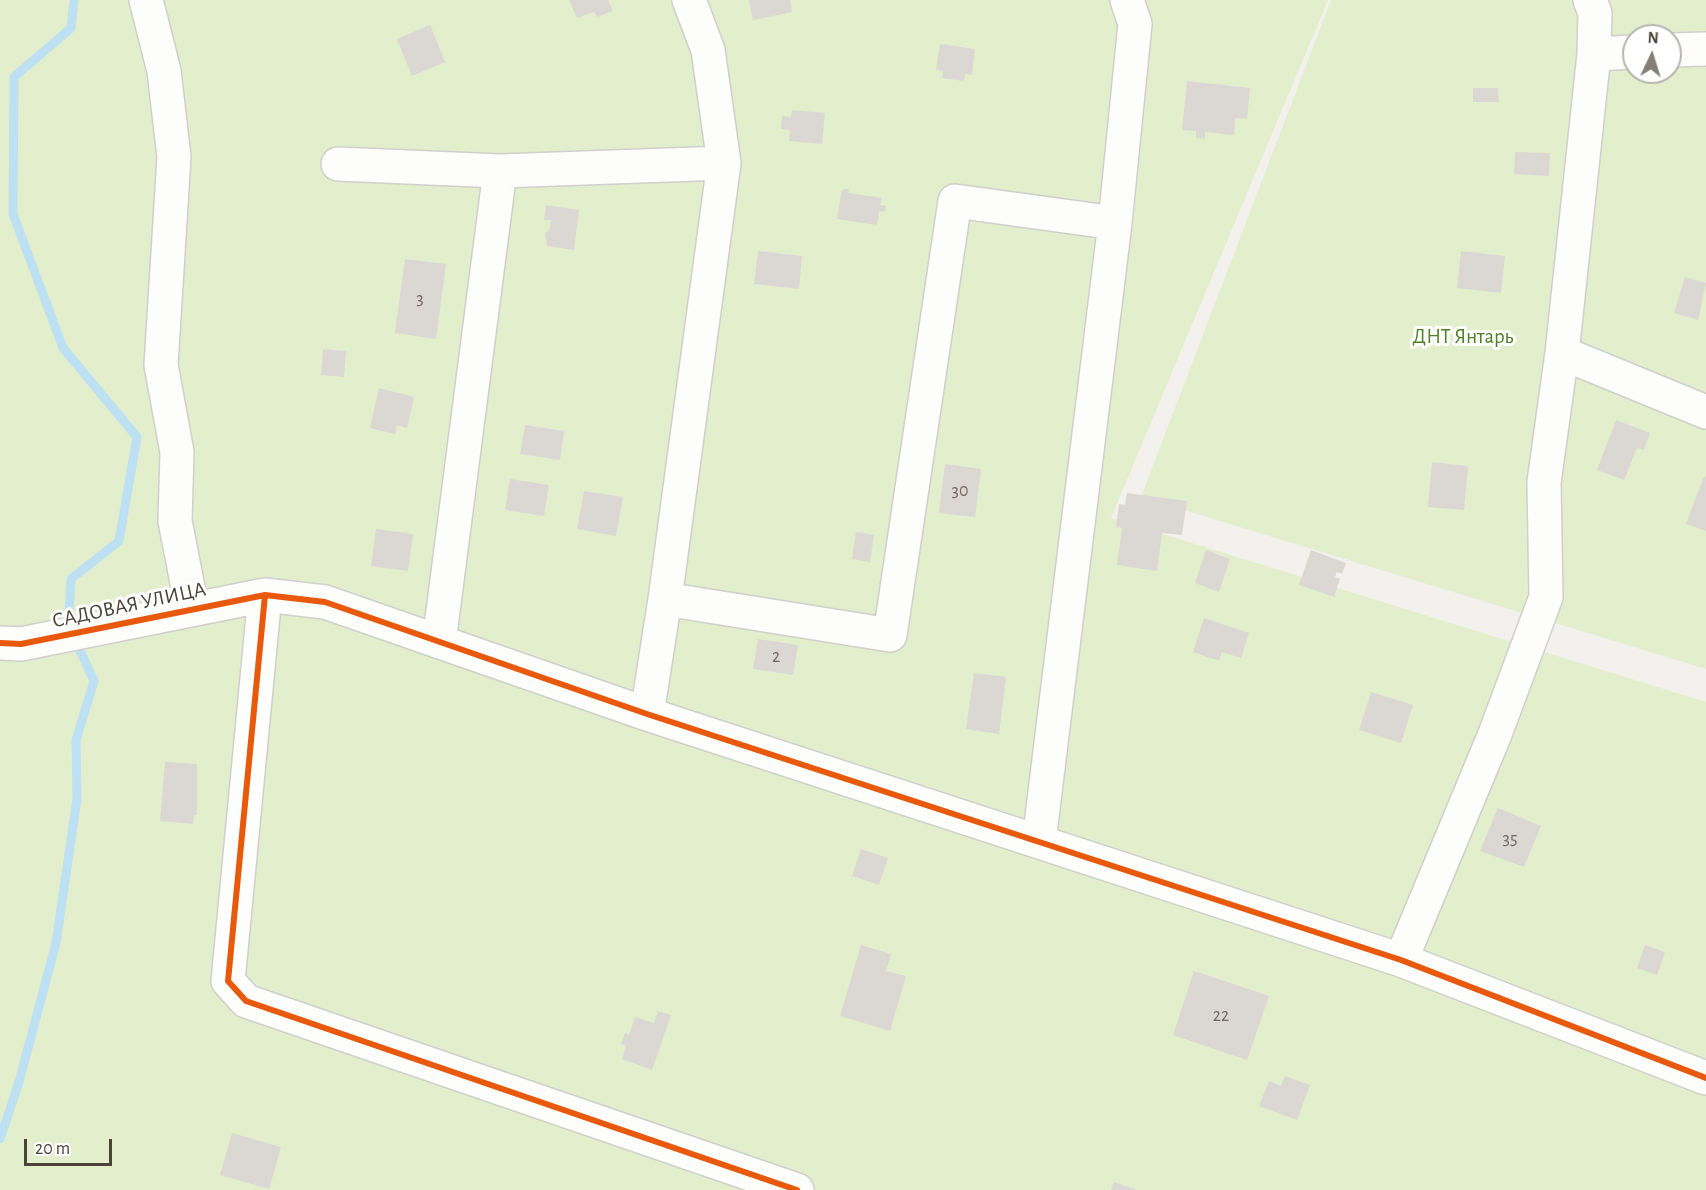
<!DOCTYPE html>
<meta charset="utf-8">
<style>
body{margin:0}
#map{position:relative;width:1706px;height:1190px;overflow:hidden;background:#f3f1ee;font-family:"Alegreya Sans",sans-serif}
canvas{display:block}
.north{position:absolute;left:1622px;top:24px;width:60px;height:60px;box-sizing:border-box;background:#fff;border:2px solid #b7b3af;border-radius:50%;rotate:4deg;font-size:16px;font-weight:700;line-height:24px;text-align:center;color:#4b4238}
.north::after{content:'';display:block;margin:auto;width:21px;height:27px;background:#867f78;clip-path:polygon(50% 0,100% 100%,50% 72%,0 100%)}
.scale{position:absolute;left:24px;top:1139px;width:88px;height:27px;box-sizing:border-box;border:3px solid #4b4238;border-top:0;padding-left:8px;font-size:18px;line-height:21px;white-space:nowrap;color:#4b4238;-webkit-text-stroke:4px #fff;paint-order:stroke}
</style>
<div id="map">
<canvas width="1706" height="1190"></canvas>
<div class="north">N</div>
<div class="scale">20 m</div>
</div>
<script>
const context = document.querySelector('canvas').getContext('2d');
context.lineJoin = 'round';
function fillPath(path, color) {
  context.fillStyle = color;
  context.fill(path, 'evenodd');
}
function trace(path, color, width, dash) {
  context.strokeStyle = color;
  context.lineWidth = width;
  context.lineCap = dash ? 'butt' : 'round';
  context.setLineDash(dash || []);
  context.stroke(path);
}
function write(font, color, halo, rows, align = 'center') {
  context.font = font + ' "Alegreya Sans",sans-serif';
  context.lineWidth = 6;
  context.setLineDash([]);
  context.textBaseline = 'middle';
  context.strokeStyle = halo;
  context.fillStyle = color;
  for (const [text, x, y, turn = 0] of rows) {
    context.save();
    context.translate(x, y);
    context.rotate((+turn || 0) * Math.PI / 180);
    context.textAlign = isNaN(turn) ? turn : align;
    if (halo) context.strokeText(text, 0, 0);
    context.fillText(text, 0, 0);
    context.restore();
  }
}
const green = new Path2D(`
 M0 0H1328L1111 518 1706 702V1190H0Z
 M1331 0H1706V669L1141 497ZM1634 36H1670V72H1634Z`);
const stream = new Path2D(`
 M69 610 71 579 119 541 137 437 63 348 13 214 14 77 71 28 74 0
 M0 1139 19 1082 56 943 77 799 76 740 94 681 77 644`);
const building = new Path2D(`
 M569 0H608L613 11 597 17 594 12 577 18Z
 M749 0H790L792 12 753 20Z
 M430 25 445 62 412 76 397 39Z
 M940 44 975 49 972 75 965 74 964 81 942 78 943 71 936 70Z
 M1187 81 1250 88 1247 119 1235 118 1234 135 1205 132V139L1196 138V131L1182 130Z
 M1473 88H1498L1499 102H1473Z
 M792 110 825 113 822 144 789 141 790 130 781 129 782 116 791 117Z
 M1515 152 1550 153 1549 176 1514 174Z
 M844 189H849L848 193 882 198 880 205 886 206 885 212 879 211 877 225 837 219 841 193Z
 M546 205 579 210 574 250 547 246 545 233 549 231 551 220H544Z
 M758 251 802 256 799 289 754 284Z
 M1461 251 1505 256 1501 293 1457 288Z
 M405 259 446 264 436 339 395 333Z
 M1685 277 1706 283 1698 320 1674 313Z
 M323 349 346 351 344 377 321 375Z
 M379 388 414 397 407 428 397 425 395 434 370 428Z
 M1616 420 1650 433 1644 450 1637 448 1624 480 1597 470Z
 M525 425 564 431 560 460 520 454Z
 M1432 462 1468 466 1464 510 1428 507Z
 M945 464 981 469 975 517 939 513Z
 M1704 476 1706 477V531L1686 524Z
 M510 479 549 485 544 516 505 510Z
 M584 491 623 497 616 536 577 529Z
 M1127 493 1187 501 1182 535 1162 533 1157 571 1117 565 1122 528 1116 527 1119 504 1125 505Z
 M376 529 413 534 408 571 371 566Z
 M856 532 874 535 870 562 852 559Z
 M1206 550 1230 559 1219 592 1195 583Z
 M1311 550 1346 563 1342 574 1337 572 1335 577 1340 579 1334 597 1299 585Z
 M1204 618 1249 633 1241 658 1222 652 1219 661 1193 652Z
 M758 639 798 645 793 675 753 669Z
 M974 673 1006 677 999 734 966 729Z
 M1371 692 1413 705 1401 743 1359 730Z
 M165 762 197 764V815H194L193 824 160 821Z
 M1498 808 1541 826 1524 867 1480 851Z
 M861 849 888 858 879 885 852 876Z
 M861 945 891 954 886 971 906 976 890 1031 840 1016Z
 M1645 945 1665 952 1657 975 1637 968Z
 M1194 971 1269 996 1247 1060 1173 1035Z
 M658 1011 671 1015 652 1070 622 1059 626 1046 621 1044 625 1033 629 1035 635 1017 654 1023Z
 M1285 1076 1310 1085 1297 1120 1259 1106 1269 1081 1281 1086Z
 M232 1133 281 1147 269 1189 220 1175Z
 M1114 1182 1137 1190H1111Z`);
const minor = new Path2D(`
 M146 0 164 71 174 157 161 365 177 452 175 521 192 608
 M1590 0 1595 13 1594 54
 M1670 50 1706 49
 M338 164 500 171 724 163
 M1562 353 1594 54 1634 52
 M265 595 228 981 246 1001 797 1190
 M665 599 890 635 955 201 1115 223
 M439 642 500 171
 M0 643 21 644 265 595 325 602 647 714 1401 960 1706 1078
 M647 714 665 599 724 163 708 50 689 0
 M1039 841 1115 223 1135 24 1127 0
 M1401 960 1495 734 1546 597 1544 482 1562 353 1706 412`);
const cycleway = new Path2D(`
 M265 595 228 981 246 1001 797 1190
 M0 643 21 644 265 595 325 602 647 714 1401 960 1706 1078`);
const numberNames = [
 ["3",420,299],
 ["30",960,491],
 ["2",776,657],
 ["35",1510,839],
 ["22",1221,1016]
];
const parkNames = [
 ["ДНТ Янтарь",1463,337]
];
const streetNames = [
 ["САДОВАЯ УЛИЦА",129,605,-12]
];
fillPath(green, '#e3eecd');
trace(stream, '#bde1f2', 9);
fillPath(building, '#dbd8d4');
trace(minor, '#d1cfcb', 36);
trace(minor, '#fdfdfc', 33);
trace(cycleway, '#e8590c', 6);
write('18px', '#706960', null, numberNames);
write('21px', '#508027', '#fff', parkNames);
write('21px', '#4b4238', '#fff', streetNames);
</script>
